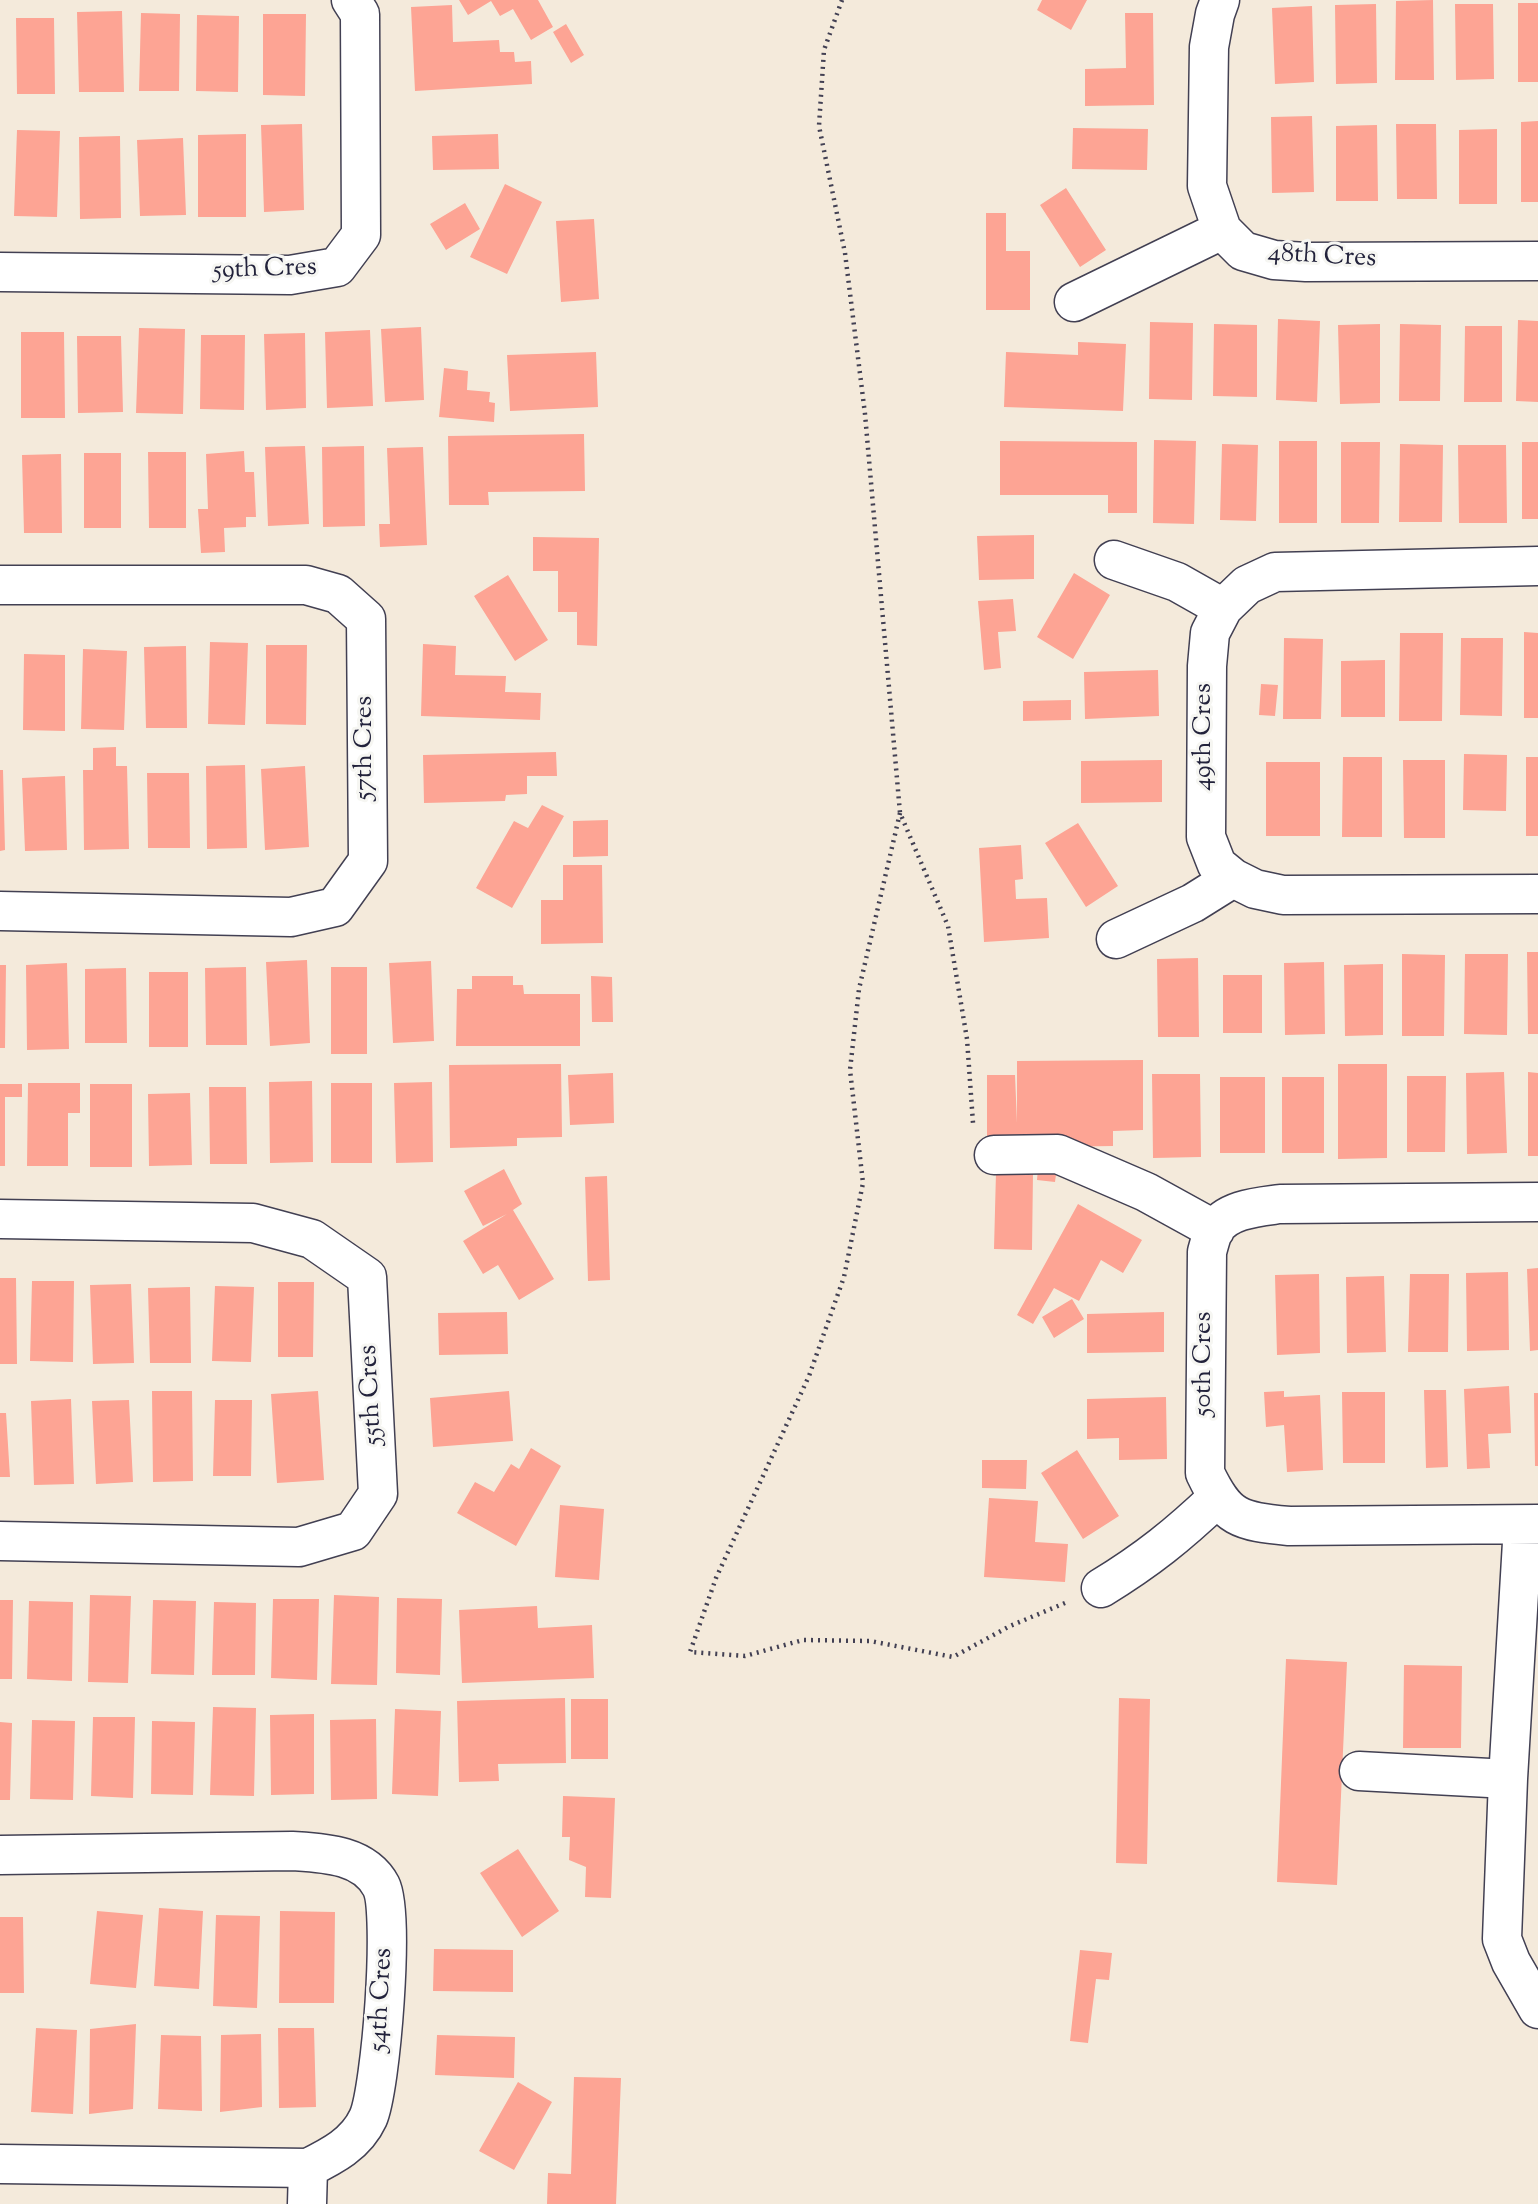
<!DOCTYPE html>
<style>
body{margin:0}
canvas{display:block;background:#f4eadb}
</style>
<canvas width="1538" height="2204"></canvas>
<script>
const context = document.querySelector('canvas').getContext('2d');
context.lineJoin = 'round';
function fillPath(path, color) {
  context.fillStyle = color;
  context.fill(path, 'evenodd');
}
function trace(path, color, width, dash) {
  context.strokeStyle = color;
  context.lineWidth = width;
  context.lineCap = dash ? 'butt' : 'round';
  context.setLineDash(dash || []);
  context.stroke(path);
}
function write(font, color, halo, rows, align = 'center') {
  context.font = font + ' "Sorts Mill Goudy",serif';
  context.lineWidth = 6;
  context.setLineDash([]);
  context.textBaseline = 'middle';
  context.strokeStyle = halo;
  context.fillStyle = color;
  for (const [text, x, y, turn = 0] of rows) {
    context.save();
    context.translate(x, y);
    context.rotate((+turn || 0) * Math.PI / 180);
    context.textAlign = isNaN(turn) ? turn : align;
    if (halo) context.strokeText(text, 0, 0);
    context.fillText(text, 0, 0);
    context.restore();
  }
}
const building = new Path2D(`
 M459 0H538L553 27 531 40 513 9 500 16 491 1 468 15Z
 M1042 0H1087L1071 30 1037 10Z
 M1433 0 1434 80H1395L1396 1Z
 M1518 3H1538V82H1518Z
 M1376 4 1377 83 1336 84 1335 5Z
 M1455 4H1493L1494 79 1456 80Z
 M452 5 453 42 499 40 500 52H514L515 62 531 61 532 84 415 91 411 7Z
 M1312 6 1314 82 1275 84 1272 8Z
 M122 11 124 92H79L77 12Z
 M141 13 180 14 179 91H139Z
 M1125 13H1153L1154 105 1085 106V69L1126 68Z
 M263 14H306L305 96 263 95Z
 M197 15 239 16 238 92 196 91Z
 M16 18H54L55 94H17Z
 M566 24 584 55 571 63 553 32Z
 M1312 116 1314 192 1272 193 1271 117Z
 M1538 121V202H1521V122Z
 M302 124 304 210 264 212 261 125Z
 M1396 124H1436L1437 199H1397Z
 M1377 125 1378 201H1336V126Z
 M1073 128 1148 129 1147 170 1072 169Z
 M1497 129V204H1459V130Z
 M17 130 60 131 57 217 14 216Z
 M246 134V217H198V135Z
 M498 134 499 169 433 170 432 136Z
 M120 136 121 218 80 219 79 137Z
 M183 138 186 215 140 216 137 140Z
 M505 184 542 202 507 274 470 257Z
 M1066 188 1106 250 1080 267 1040 205Z
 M465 203 480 229 446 250 430 224Z
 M986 213H1006V251H1030V310H986Z
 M594 219 599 299 561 302 556 221Z
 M1278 319 1320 321 1317 402 1276 400Z
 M1518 320 1538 321V402L1516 401Z
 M1150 322 1193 323 1192 400 1149 399Z
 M1214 324 1257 325V397L1213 396Z
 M1380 324V403L1340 404 1338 325Z
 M1400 324 1441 325 1440 401H1399Z
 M1465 326H1502V402H1464Z
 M421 327 424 400 385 402 381 329Z
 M139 328 185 329 183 414 136 413Z
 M370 330 373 406 327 408 325 332Z
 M21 332H64L65 418H21Z
 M305 333 306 408 266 410 264 334Z
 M201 335H245L244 410 200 409Z
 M77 336H121L123 412 78 413Z
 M1078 342 1126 344 1123 411 1004 407 1006 352 1078 355Z
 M596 352 598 407 510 411 507 355Z
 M444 368 468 371 467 390 490 392 489 402 495 403 494 422 439 417Z
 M584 434 585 491 488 492 489 505H449L448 436Z
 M1154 440 1196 441 1194 524 1153 523Z
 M1000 441 1137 442V513H1108V495H1000Z
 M1279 441H1317V523H1279Z
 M1341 442H1380L1379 523H1341Z
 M1522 442H1538V519H1522Z
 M1222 444 1258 445 1256 521 1220 520Z
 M1400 444 1443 445 1442 522H1399Z
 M1458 445H1506L1507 523H1459Z
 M305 446 309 524 268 526 265 447Z
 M364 446 365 526 323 527 322 447Z
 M423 447 427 545 380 547 379 524H390L387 448Z
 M244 451 245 472H254L256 517H246V527L224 528 225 552 201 553 198 509H208L206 454Z
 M148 452H186V528H149Z
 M84 453H121V528H84Z
 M61 454 62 533H24L22 455Z
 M1034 535V579L979 580 977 536Z
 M533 537 599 538 597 646 577 645V612H558V571H533Z
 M1074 573 1110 595 1073 659 1037 637Z
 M508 575 548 640 515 661 474 596Z
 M1013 599 1016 631 998 632 1001 668 984 670 978 601Z
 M1524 632 1538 633V718H1524Z
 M1400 633H1443L1442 721H1399Z
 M1284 638 1323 639 1321 719H1283Z
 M1461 638H1503L1502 716 1460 715Z
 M210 642 248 643 245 725 208 724Z
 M423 644 456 646 455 675 506 676 505 692 541 693 540 720 421 716Z
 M266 645H307L306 725 266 724Z
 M186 646 187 728H146L144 647Z
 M83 649 127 651 124 730 81 729Z
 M24 654 65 655V731L23 730Z
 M1385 660V717H1341V661Z
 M1158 670 1159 716 1085 719 1084 672Z
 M1261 684 1278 685 1275 716 1259 715Z
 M1071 700V720L1023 721V701Z
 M116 747V766H127L129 849 84 850 83 770H93V748Z
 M556 752 557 776H527V794L506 795 505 801 424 803 423 755Z
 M1464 754 1507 755 1506 811 1463 810Z
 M1343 757H1382V837H1342Z
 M1526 757H1538V836H1526Z
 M1162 760V802L1081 803V761Z
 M1403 760H1445V838H1404Z
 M1266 762H1320V836H1266Z
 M245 765 247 848 207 849 206 766Z
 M305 766 309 847 265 850 261 769Z
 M0 770H3L5 850 0 851Z
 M147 773H189L190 848H148Z
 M65 776 67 850 25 851 22 778Z
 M542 805 564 816 512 908 476 888 514 821 528 828Z
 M608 820V856L573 857V821Z
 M1078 823 1118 886 1086 907 1045 843Z
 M1021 845 1023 879 1015 880 1016 899 1047 898 1049 938 984 942 979 848Z
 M563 865H602L603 943 541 944V900H563Z
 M1527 952H1538V1034H1528Z
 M1402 954 1445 955 1444 1036H1402Z
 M1465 954H1508L1507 1035 1464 1034Z
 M1198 958 1199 1037H1158L1157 959Z
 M307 960 310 1043 270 1046 266 962Z
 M431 961 434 1041 393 1043 389 963Z
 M1324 962 1325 1034 1285 1035 1284 963Z
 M67 963 69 1049 27 1050 26 965Z
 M1383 964V1035L1345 1036 1344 965Z
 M0 965H6L5 1048H0Z
 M246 967 247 1045H206L205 968Z
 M331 967H367V1054H331Z
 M126 968 127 1043H85V969Z
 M149 972H188V1047H149Z
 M1223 975H1262V1033H1223Z
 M472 976H513V985H523L524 994H580V1046H456L457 989H472Z
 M591 976 612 977 613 1022H592Z
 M1143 1060V1130L1113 1131V1146L987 1148V1075H1015L1017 1123V1061Z
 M561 1064 562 1137 517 1138V1146L450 1148 449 1065Z
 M1338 1064H1387V1158L1338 1159Z
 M1504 1072 1507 1153 1467 1154 1466 1073Z
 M1528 1072 1538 1073V1156H1528Z
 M613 1073 614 1123 570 1125 568 1075Z
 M1152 1074H1200L1201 1157 1153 1158Z
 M1407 1076H1446L1445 1152H1407Z
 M1220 1077H1265V1153H1220Z
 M1282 1077H1324V1153H1282Z
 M312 1081 313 1162 270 1163 269 1082Z
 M432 1082 433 1162 396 1163 394 1083Z
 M28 1083H80V1113H68V1166H27Z
 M331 1083H372V1163H331Z
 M0 1084H22V1097H5V1166H0Z
 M90 1084H132V1167H90Z
 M209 1087H246L247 1164H210Z
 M190 1093 192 1165 149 1166 148 1094Z
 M1039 1157 1058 1159 1055 1182 1037 1180Z
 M504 1169 522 1204 513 1210 554 1279 519 1300 498 1265 483 1274 463 1241 507 1214 483 1226 464 1191Z
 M996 1172H1033L1032 1250 994 1249Z
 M607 1176 610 1280 588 1281 585 1177Z
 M1078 1204 1142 1240 1123 1273 1101 1260 1079 1301 1054 1288 1033 1324 1017 1315Z
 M1538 1268V1350L1530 1351 1527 1269Z
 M1508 1272 1509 1350 1467 1351 1466 1273Z
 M1319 1274 1320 1353 1277 1355 1275 1275Z
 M1410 1274H1449L1448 1352H1408Z
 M1384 1276 1386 1352 1347 1353 1346 1277Z
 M0 1278H16L17 1364H0Z
 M32 1281H74L73 1362 30 1361Z
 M278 1282H314L313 1357H278Z
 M131 1284 134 1363 93 1364 90 1285Z
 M215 1286 254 1287 251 1362 212 1361Z
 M190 1287 191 1363H150L148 1288Z
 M1072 1299 1084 1319 1054 1338 1042 1317Z
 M507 1312 508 1354 439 1355 438 1313Z
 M1164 1312V1352L1087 1353V1314Z
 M1509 1386 1511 1433 1488 1434 1490 1468 1467 1469 1464 1389Z
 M1424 1390H1446L1448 1467 1426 1468Z
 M152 1391H192L193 1481 153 1482Z
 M318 1391 324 1480 277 1483 271 1394Z
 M509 1391 513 1441 433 1447 430 1398Z
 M1284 1391V1397L1320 1395 1323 1470 1287 1472 1284 1425 1266 1427 1264 1392Z
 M1342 1392H1385V1463H1343Z
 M1534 1393H1538V1466H1535Z
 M1166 1397 1167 1459 1119 1460V1438L1087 1439V1399Z
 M71 1399 74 1484 34 1485 31 1401Z
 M129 1400 133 1482 96 1484 92 1401Z
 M215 1400H252L251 1476H213Z
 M0 1413H6L10 1477H0Z
 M531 1448 561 1466 516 1546 457 1513 475 1482 494 1492 511 1464 519 1469Z
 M1077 1450 1119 1516 1083 1539 1041 1473Z
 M982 1460H1027L1026 1489 982 1488Z
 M989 1498 1038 1501 1035 1542 1068 1544 1065 1582 984 1577Z
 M560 1505 604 1509 599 1580 555 1577Z
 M90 1595 131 1596 128 1683 88 1682Z
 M334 1595 379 1597 377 1685 331 1684Z
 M397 1598 442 1599 440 1675 396 1673Z
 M273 1599H319L317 1680 271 1678Z
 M0 1600H13L12 1679H0Z
 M153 1600 196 1601 194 1675 151 1674Z
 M29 1601 73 1602 72 1681 27 1679Z
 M214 1602 256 1603 255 1675H212Z
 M537 1606 538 1628 592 1625 594 1678 462 1683 459 1610Z
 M1286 1659 1347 1662 1337 1885 1277 1882Z
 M1404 1665 1462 1666 1461 1748H1403Z
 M565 1698 566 1763 498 1764 499 1781 459 1782 457 1701Z
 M1119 1698 1150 1699 1147 1864 1116 1863Z
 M571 1699H608V1759H571Z
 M213 1707 256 1708 254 1796 210 1795Z
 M395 1709 441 1711 438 1796 392 1794Z
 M314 1714V1794L271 1795 270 1715Z
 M93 1717H135L133 1798 91 1796Z
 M376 1719 377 1799 331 1800 330 1720Z
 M32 1720 75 1721 73 1800 30 1799Z
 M152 1721 195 1722 193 1795 151 1794Z
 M0 1722 12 1723 10 1800H0Z
 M563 1796 615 1798 611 1898 585 1897 586 1867 569 1860 570 1837H562Z
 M518 1849 559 1911 522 1937 480 1873Z
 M159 1908 203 1911 199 1989 154 1986Z
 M97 1911 143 1915 136 1988 90 1984Z
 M280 1911 335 1912 334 2003H279Z
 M216 1915 260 1916 257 2008 213 2006Z
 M0 1917H23L24 1993H0Z
 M434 1949 513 1950V1992L433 1991Z
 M1080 1950 1112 1953 1109 1980 1096 1979 1088 2043 1070 2041Z
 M136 2024 133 2109 89 2114 90 2029Z
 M36 2028 77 2030 73 2114 31 2112Z
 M278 2028H314L316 2107 279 2108Z
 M261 2034 262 2107 220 2112 221 2035Z
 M161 2035 201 2036 202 2111 158 2109Z
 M437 2035 515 2037 514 2078 435 2075Z
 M574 2077 621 2078 616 2204H547L548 2173 571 2174Z
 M518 2082 552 2102 514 2170 479 2151Z`);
const path = new Path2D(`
 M842 0 824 50 819 126 845 253 865 414 900 813 948 926 967 1039 973 1123
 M900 813 859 989 850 1070 863 1183 844 1277 809 1376 716 1578 690 1652 745 1656 803 1640 870 1641 953 1657 1010 1626 1065 1603`);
const minor = new Path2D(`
 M1220 0 1215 14 1209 47 1207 186 1222 230 1243 251 1274 260 1306 262 1538 261
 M0 272 290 275 337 267 361 235 360 14 351 0
 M1074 302 1222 230
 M1114 560 1177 582 1223 608
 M1538 566 1275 572 1247 585 1223 608 1210 633 1207 666 1206 837 1217 865 1233 878 1255 889 1283 895 1538 894
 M0 585H306L338 594 366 619 368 861 335 907 291 917 0 911
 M1116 939 1193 903 1233 878
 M994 1155 1058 1154 1146 1192 1215 1230
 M1538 1202 1280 1204C1258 1207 1227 1209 1214 1230 1211 1236 1209 1245 1207 1252L1205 1473C1227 1519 1239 1521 1289 1526L1538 1524
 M0 1219 253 1223 312 1239 367 1277 378 1494 353 1531 299 1547 0 1541
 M1523 1525 1508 1779 1502 1939 1511 1962 1538 2009
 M1101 1588C1147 1560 1178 1535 1217 1498
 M1359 1771 1508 1779
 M0 1855 292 1851C323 1853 364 1854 381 1886 395 1913 381 2089 368 2118 356 2144 332 2156 308 2168L0 2164
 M307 2204 308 2168`);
const streetNames = [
 ["48th Cres",1322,258,3],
 ["59th Cres",265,271,-2],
 ["49th Cres",1206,737,-90],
 ["57th Cres",367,748,-90],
 ["50th Cres",1206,1364,-90],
 ["55th Cres",373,1395,-93],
 ["54th Cres",383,2000,-87]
];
fillPath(building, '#fda494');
trace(minor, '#424053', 41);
trace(path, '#424053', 4.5, [2, 5]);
trace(minor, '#fff', 38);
write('26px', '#22223b', '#f6f6f2', streetNames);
</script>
